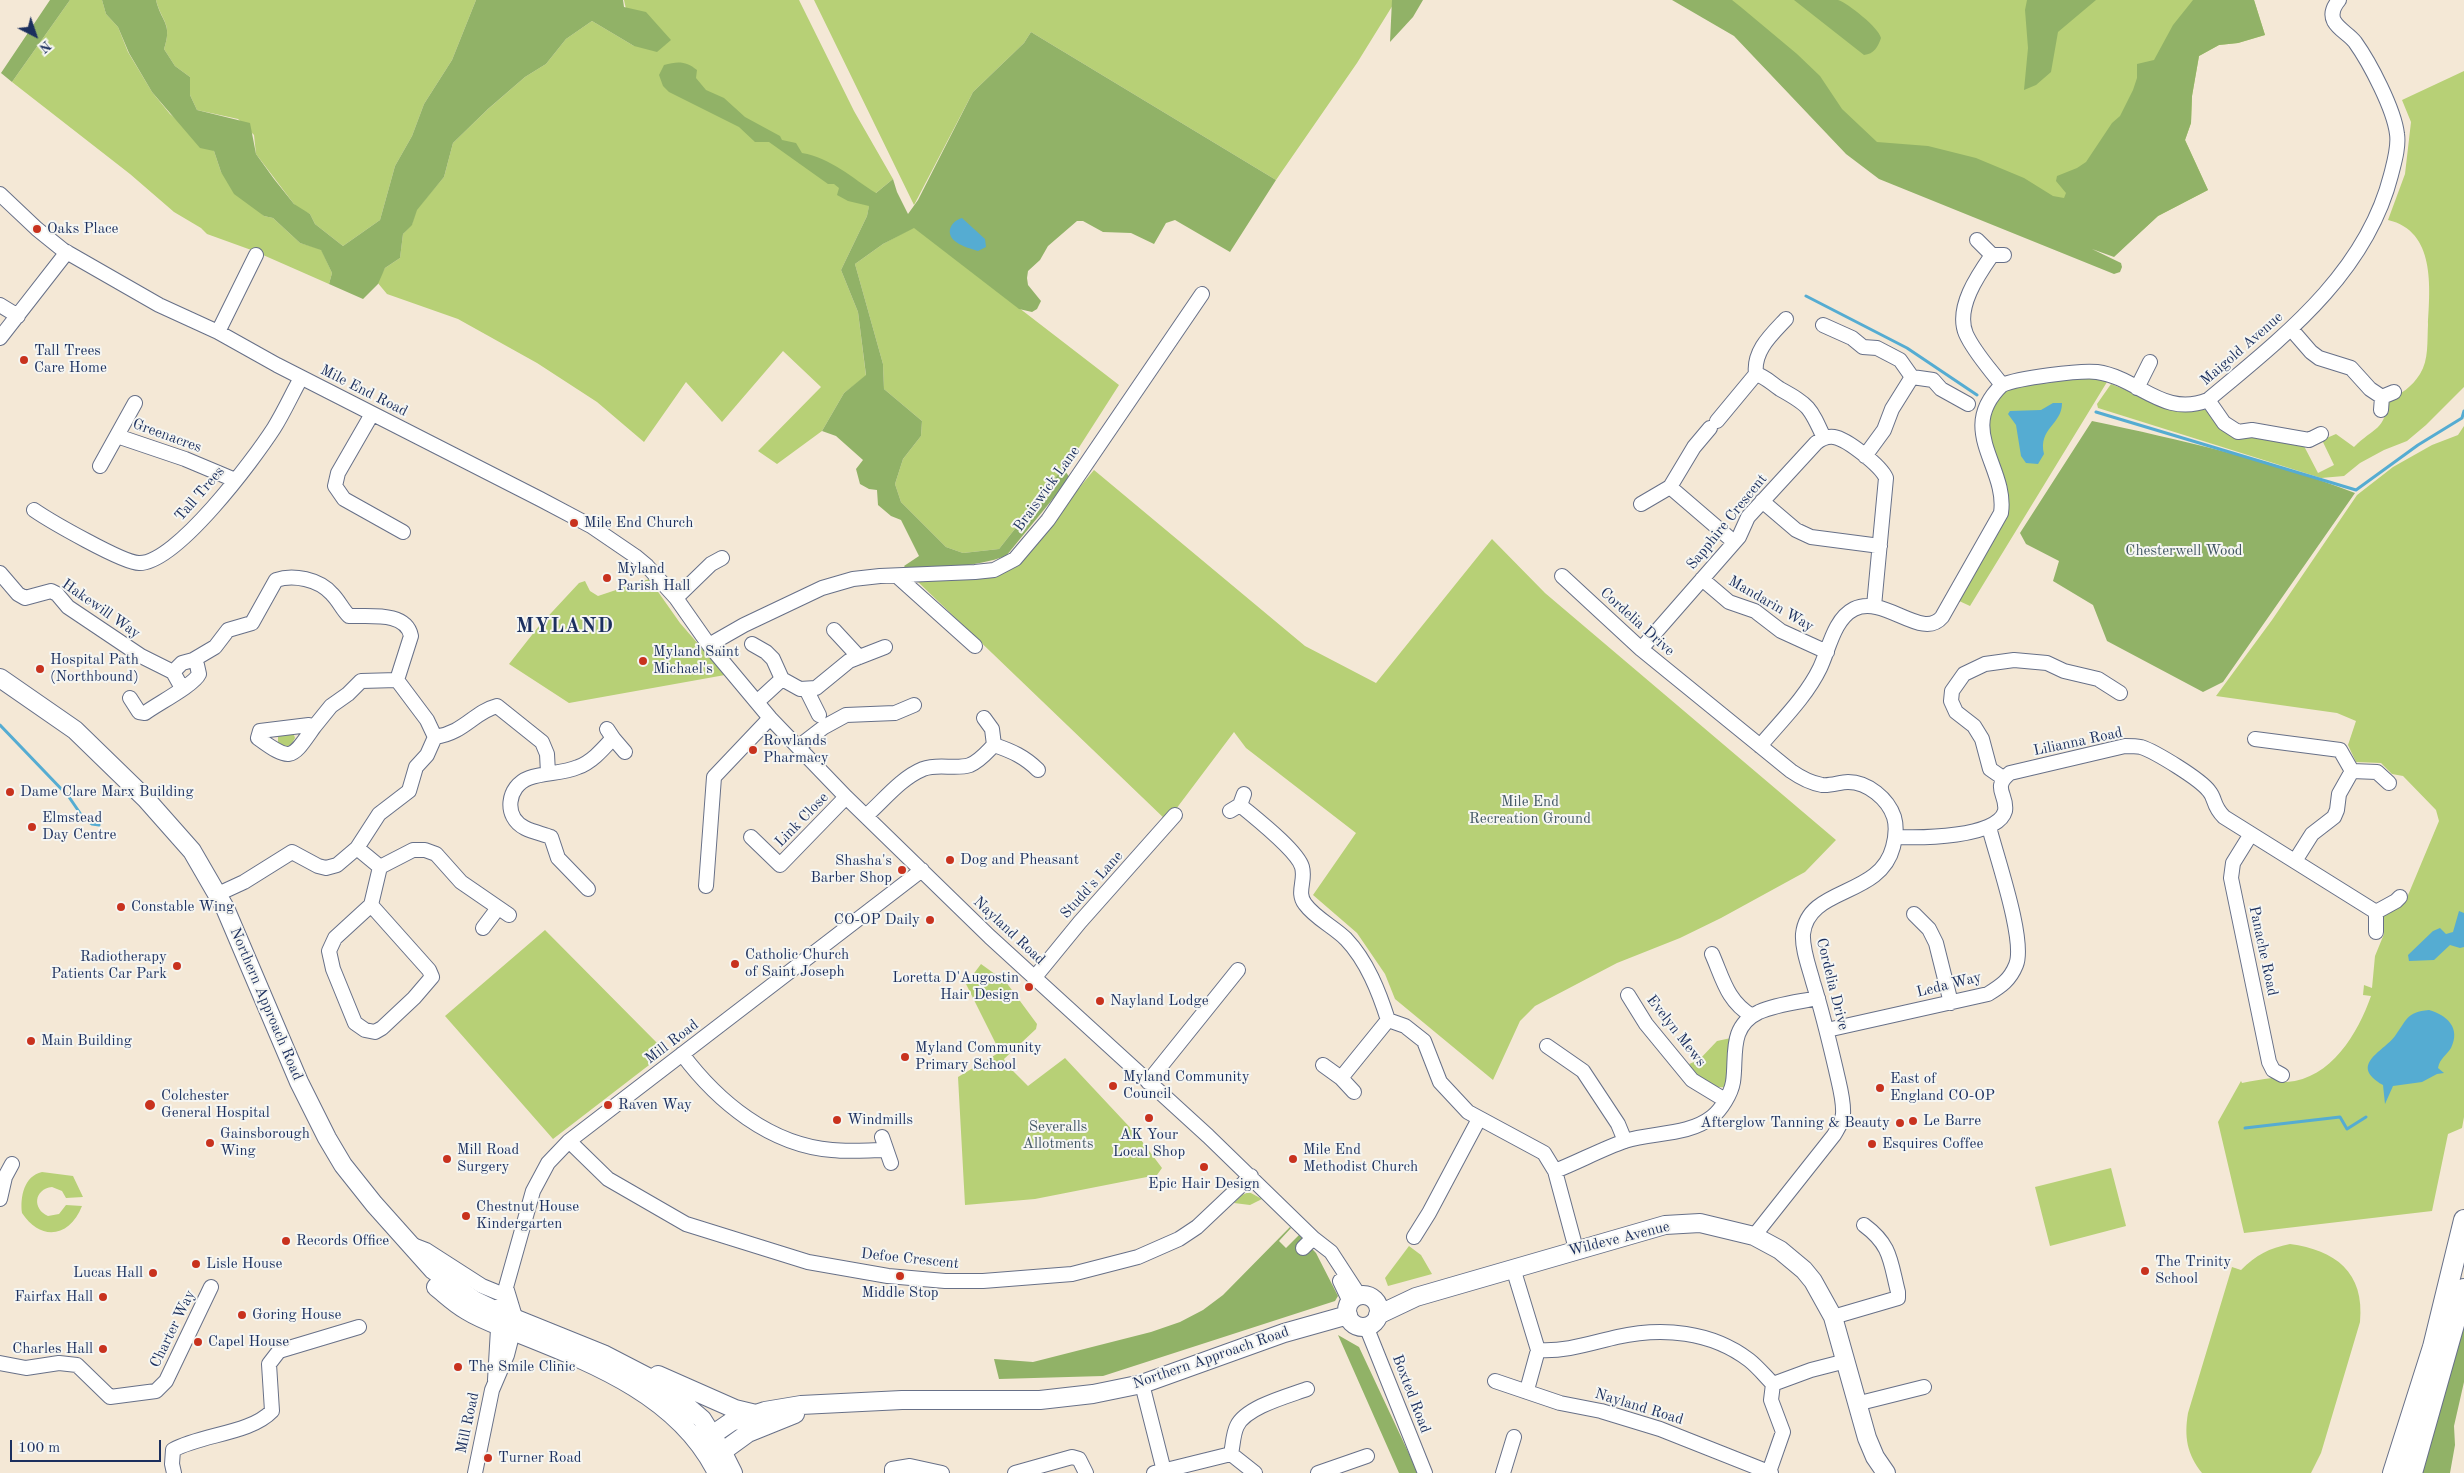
<!DOCTYPE html>
<style>
body{margin:0}
#map{position:relative;width:2464px;height:1473px;overflow:hidden;background:#f4e8d6;font-family:"Old Standard TT",serif}
canvas{display:block}
.north{position:absolute;left:10px;top:10px;width:50px;height:50px;-webkit-text-stroke:4px #f6f6f2;paint-order:stroke;rotate:139deg;font-size:14px;font-weight:700;line-height:20px;text-align:center;color:#1b2f5e}
.north::after{content:'';display:block;margin:auto;width:18px;height:22px;background:#1b2f5e;clip-path:polygon(50% 0,100% 100%,50% 72%,0 100%)}
.scale{position:absolute;left:10px;top:1440px;width:151px;height:22px;box-sizing:border-box;border:2px solid #1b2f5e;border-top:0;padding-left:6px;font-size:15px;line-height:18px;white-space:nowrap;color:#1b2f5e;-webkit-text-stroke:4px #f6f6f2;paint-order:stroke}
</style>
<div id="map">
<canvas width="2464" height="1473"></canvas>
<div class="north">N</div>
<div class="scale">100 m</div>
</div>
<script>
const context = document.querySelector('canvas').getContext('2d');
context.lineJoin = 'round';
function fillPath(path, color) {
  context.fillStyle = color;
  context.fill(path, 'evenodd');
}
function trace(path, color, width, dash) {
  context.strokeStyle = color;
  context.lineWidth = width;
  context.lineCap = dash ? 'butt' : 'round';
  context.setLineDash(dash || []);
  context.stroke(path);
}
function write(font, color, halo, rows, align = 'center') {
  context.font = font + ' "Old Standard TT",serif';
  context.lineWidth = 4;
  context.setLineDash([]);
  context.textBaseline = 'middle';
  context.strokeStyle = halo;
  context.fillStyle = color;
  for (const [text, x, y, turn = 0] of rows) {
    context.save();
    context.translate(x, y);
    context.rotate((+turn || 0) * Math.PI / 180);
    context.textAlign = isNaN(turn) ? turn : align;
    if (halo) context.strokeText(text, 0, 0);
    context.fillText(text, 0, 0);
    context.restore();
  }
}
const green = new Path2D(`
 M70 0H102L106 14 118 27 128 52 152 92 170 114 214 151 221 172 264 216 273 218 300 243 321 249 332 273 329 284 254 251 207 234 201 228 174 212 130 174 12 82Z
 M156 0H476L452 60 424 104 412 136 395 166 380 220 343 246 315 224 310 214 297 208 256 154 254 135 238 119 197 110 190 95V77L175 66 164 49C173 23 161 21 156 0Z
 M624 0H799L854 111 893 179 871 197 867 216 841 270 858 312 866 376 844 393 822 431 777 464 758 451 821 387 783 351 722 422 686 382 644 442 597 402 537 363 458 319 387 294 377 282 385 268 400 258 403 234 412 224 416 210 444 177 453 143 487 110 525 77 546 64 566 39 592 21 634 46Z
 M814 0H1396L1357 63 1276 180 1031 32 1024 43 973 92 914 205Z
 M1709 0H2254L2265 35 2238 43 2219 45 2199 56 2192 96 2191 123 2185 140 2208 190 2158 216 2114 256 1888 169Z
 M2464 71V387L2426 425 2407 441 2384 450 2360 463 2344 476 2321 478 2098 408 2097 404 2111 384 2176 410H2207L2222 429 2235 436 2253 435 2300 444 2304 446 2318 473 2334 465 2322 440 2336 434 2354 447C2374 427 2385 431 2388 400 2401 394 2412 387 2420 374 2429 360 2427 341 2428 325 2430 288 2436 231 2388 220L2405 174 2411 122 2402 100Z
 M914 227 1119 385 1078 449 999 549 963 553 946 547 901 502 895 484 903 459 921 436 922 421 884 389 883 364 855 264 883 244Z
 M2066 378 2068 380 2094 378 2107 382 1970 606 1957 600 2006 512 1988 432 1991 413 2005 389 2014 385 2051 383 2055 379Z
 M2464 426V1117L2462 1128 2448 1134 2432 1211 2244 1233 2218 1122 2241 1081 2242 1083C2252 1081 2262 1079 2272 1078 2278 1078 2282 1082 2287 1082 2331 1079 2358 1033 2371 996L2363 995 2364 985 2372 988 2375 956 2384 934V914L2406 900 2439 821 2436 810 2403 776 2392 774 2381 763 2356 762 2348 745 2356 721 2337 713 2216 696 2272 620 2357 495 2393 467 2432 445 2458 435Z
 M1094 470 1305 646 1376 683 1492 539 1545 593 1836 840 1805 872 1721 918 1680 938 1617 963 1535 1006 1520 1021 1493 1080 1395 999 1385 974 1357 933 1313 895 1356 833 1246 748 1234 732 1167 821 917 581 982 577 1049 524Z
 M649 579 680 623 725 675 569 703 509 664 539 626 579 583 585 581 590 591 598 596Z
 M293 732 295 738 291 745 285 747 278 742V734Z
 M545 930 666 1052 553 1139 445 1016Z
 M981 964 1006 982 1037 1024 1036 1029 1004 1059 1006 1064 1028 1086 1065 1058 1138 1136 1162 1168 1157 1175 1035 1199 965 1205 958 1077 1000 1052 966 984Z
 M1731 1038 1728 1079 1724 1087C1712 1089 1694 1076 1689 1064L1699 1060 1717 1041Z
 M2111 1168 2126 1226 2050 1246 2035 1187Z
 M42 1172 73 1176 83 1197 66 1198 62 1191 52 1187C34 1189 32 1209 48 1216L59 1214 66 1205 82 1206C70 1237 41 1242 22 1213 20 1197 24 1176 42 1172Z
 M1249 1192 1262 1199 1250 1205 1234 1203 1242 1195Z
 M2290 1244C2335 1250 2365 1272 2360 1322L2321 1453 2311 1473H2202C2187 1454 2184 1437 2188 1413L2232 1267 2241 1270C2256 1255 2269 1248 2290 1244Z
 M1409 1246 1421 1255 1432 1274 1388 1286 1385 1278Z`);
const forest = new Path2D(`
 M50 0H70L12 82 1 73Z
 M102 0H156C161 22 173 23 164 49L175 66 190 77V95L197 110 250 123 256 154 274 179 294 204 310 214 315 224 343 246 380 220 395 166 412 136 424 104 452 60 476 0H623L624 7 646 12 671 40 657 52 634 46 592 21 566 39 546 64 525 77 488 109 453 143 444 177 417 210 412 225 403 234 400 258 385 268 378 284 363 299 329 284 332 273 321 250 300 243 273 218 264 216 234 194 221 172 214 151 200 148 152 92 129 53 118 27 106 14Z
 M1392 0H1423L1413 17 1390 42Z
 M1672 0H1732L1742 8 1797 54 1820 76 1842 109 1877 142 1928 146 1976 158 2024 178 2053 196 2064 198 2066 193 2056 181 2057 176 2077 168 2086 162 2112 123 2120 116 2133 90 2137 78V64L2154 60 2173 25 2193 0H2254L2265 35 2238 43 2219 45 2199 56 2192 96 2191 123 2185 140 2208 190 2158 216 2114 257 2092 249 2121 263 2122 267 2120 272 2114 274 1879 179 1846 154 1734 36Z
 M1794 0C1807 0 1825 0 1838 0 1848 3 1879 28 1881 38 1878 47 1874 54 1864 55Z
 M2027 0H2096L2058 32 2051 72 2036 85 2024 90 2028 48 2025 10Z
 M1031 32 1276 180 1230 252 1175 220 1166 223 1154 244 1131 233 1103 232 1083 221H1077L1048 246 1040 260 1028 271 1027 278 1028 285 1041 301 1037 309 1032 312 1019 309 914 228 883 244 855 264 883 364 884 389 922 421 921 436 903 459 895 484 901 502 946 547 963 553 999 549 1063 468 1070 478 1006 556C975 567 941 568 908 571L904 566 919 556 901 520 891 516 878 505 877 490 869 489 860 484 856 469 863 460 836 436 822 431 844 393 866 375 858 312 841 270 867 216 869 206 848 201 837 195 839 188 834 184H828L769 142H755L739 127 669 92 663 86 659 75 664 65C678 61 686 61 697 70L696 78 706 90 724 98 745 117 780 136 782 140 796 143 802 153C831 158 852 178 876 193L893 179 897 192 908 214 918 200 973 92 1024 43Z
 M2092 421C2181 440 2270 460 2355 493L2223 682 2203 692 2107 641 2093 605 2053 581 2059 561 2026 544 2020 533Z
 M1290 1227 1291 1228 1279 1241 1286 1248 1299 1235 1316 1253 1338 1296 1335 1301 1103 1376 999 1379 994 1359 1033 1362 1151 1332 1180 1322 1203 1310 1223 1295Z
 M2464 1326V1382L2454 1426 2455 1445 2450 1473H2422Z
 M1338 1335 1359 1347 1418 1473H1399Z`);
const water = new Path2D(`
 M962 218 985 239 986 247 978 251C969 248 947 243 950 229 952 223 956 220 962 218Z
 M2053 403H2062C2062 425 2038 428 2044 454L2038 464 2026 463 2021 456 2016 425 2008 414 2010 411 2041 410Z
 M2459 911 2464 913V947L2460 948 2450 945 2434 960 2409 961 2408 955 2433 931 2440 928 2446 934 2453 932Z
 M2429 1010C2447 1015 2461 1028 2451 1048 2446 1056 2440 1058 2438 1068L2444 1073 2437 1074 2422 1082 2393 1086 2385 1104 2383 1085C2348 1065 2383 1052 2395 1036 2407 1020 2406 1012 2429 1010Z`);
const stream = new Path2D(`
 M1806 296 1907 348 1977 395
 M2096 412 2356 490 2418 445 2462 418 2464 411
 M0 725 69 797 84 819 92 824 99 825
 M2245 1128 2340 1117 2347 1129 2366 1117`);
const minor = new Path2D(`
 M0 194 37 229 63 250 159 305 218 332 277 365 540 499 591 526 635 556 647 566 676 598 709 645 770 718 846 797 990 937 1208 1136 1313 1238 1331 1252 1359 1295
 M1977 240 1992 255H2004
 M1992 255C1978 275 1955 308 1966 334 1974 352 1990 369 2002 385
 M0 305 18 316
 M1823 325 1852 338 1863 347 1877 348 1900 360 1912 377
 M2291 329 2311 352 2319 358 2351 368 2370 389 2382 397 2381 410
 M218 332 256 255
 M0 338 67 252
 M1756 374C1753 351 1771 335 1786 319
 M2137 388 2150 362
 M2382 397 2394 392
 M2208 400 2224 423 2238 432 2252 430 2309 440 2321 434
 M372 414 338 473 335 486 344 499 403 532
 M1717 421 1756 374C1766 377 1771 383 1780 389 1809 405 1810 407 1824 438
 M117 436 185 459 235 480
 M1865 456 1884 430 1892 409 1912 377 1933 380 1941 389 1968 404
 M100 466 135 403
 M1670 487 1734 542
 M1762 501 1796 530 1811 537 1880 546
 M1641 504 1670 487 1694 447 1710 428
 M34 510C50 521 123 563 139 563 176 564 254 459 274 428 284 412 292 394 301 378
 M0 573 18 594 25 598 51 591 57 594 68 607 141 656 173 672 182 688
 M897 576 975 646
 M1562 576 1641 649 1791 771C1801 778 1811 783 1822 785 1831 786 1840 782 1848 782 1868 782 1888 799 1894 817 1897 827 1896 836 1893 847 1880 898 1808 886 1803 934 1802 949 1809 967 1813 982 1822 1011 1829 1040 1836 1070 1839 1084 1844 1100 1843 1114 1842 1123 1838 1128 1834 1135L1754 1236
 M1702 579 1729 602 1755 611 1781 631 1827 652
 M676 598 711 564 722 558
 M834 630 859 657
 M752 644 766 652 773 659 782 679 800 689 816 688 849 661 885 647
 M709 645 744 625 822 588 853 579 880 576 975 572 994 570 1015 559 1048 520 1202 294
 M1641 649 1739 537 1748 517 1816 443C1821 439 1827 436 1834 437 1847 439 1881 466 1886 478L1874 606
 M173 672 182 663 193 660 215 647 228 630 252 623 276 580C293 574 319 579 332 594 339 601 342 609 349 616 369 617 406 611 411 636L397 680 427 720 435 737 427 755 416 767 409 791 379 814 357 848 337 865 326 868 318 866 292 852 244 882 218 894
 M806 689 819 715
 M130 698 139 712 145 713C157 704 194 685 199 674L197 665 193 660
 M758 701 782 679
 M314 727C292 758 292 763 258 738L260 731 309 725 314 727 331 706 348 694 361 681 397 680
 M435 737C464 733 474 712 497 706L542 742 547 754 548 773
 M613 738 625 752
 M2255 739 2340 750 2352 771 2377 772 2389 783
 M994 745C1012 751 1025 757 1038 770
 M1760 746C1781 721 1806 697 1820 668 1829 649 1834 619 1854 609 1884 594 1922 641 1942 617L2001 513C2008 467 1955 430 2002 385 2018 378 2080 370 2097 372 2139 378 2163 418 2208 400 2282 338 2366 274 2391 175 2394 163 2399 147 2397 134 2394 109 2370 63 2355 42 2349 34 2339 30 2334 21 2330 13 2334 6 2339 0
 M798 747 824 727 846 715 895 713 914 705
 M2003 778 1990 769 1982 739 1974 726 1956 712 1951 701 1952 691 1964 674 1985 664 2014 660 2047 663 2064 671 2098 679 2120 693
 M1240 805C1254 817 1297 850 1302 867 1306 881 1296 892 1305 904 1315 918 1334 927 1346 939 1367 961 1379 992 1388 1020L1405 1026 1424 1041 1440 1082 1468 1112 1544 1153 1555 1171 1576 1249
 M1230 811 1240 805 1244 794
 M866 816C884 800 901 778 923 769 939 763 955 770 970 765 980 761 987 752 994 745L992 729 984 718
 M2251 834 2233 863 2231 878 2269 1062 2273 1070 2282 1075
 M751 837 780 865 846 797
 M1896 837C1919 838 1998 838 2005 811 2008 795 1991 788 2010 773L2125 746C2130 746 2136 746 2141 747 2156 752 2200 779 2209 791 2216 799 2212 805 2224 817L2376 912
 M357 848 380 867 371 905 335 938 329 951 333 969 355 1023 365 1030 375 1032 382 1028 414 998 432 977 429 970 371 905
 M2295 861 2312 834 2334 817 2337 810 2339 794 2352 771
 M380 867 413 850H425L436 854 461 882 509 915
 M706 886 714 777 770 718
 M588 889 558 858 551 837C543 834 533 832 525 828 503 817 507 786 529 778 545 772 562 774 578 767 592 762 603 749 613 738L607 729
 M2376 912 2396 901 2400 897
 M1914 914 1929 929 1936 943 1951 1003
 M483 928 498 908
 M2376 932V912
 M1712 954C1723 979 1727 1001 1752 1016
 M1035 977 1080 922 1175 815
 M1628 995 1646 1024 1692 1080 1725 1100
 M1827 1030 1988 994C2001 986 2010 980 2016 965 2026 941 1996 855 1989 827
 M1547 1046 1583 1071 1618 1124 1625 1141
 M682 1054C718 1102 770 1145 832 1150 850 1152 869 1150 886 1150
 M1323 1065 1341 1078 1354 1092
 M1341 1078 1388 1020
 M1148 1082 1238 970
 M882 1137 891 1163
 M569 1141 608 1179 686 1224 808 1262 888 1276 945 1281H983L1072 1274 1138 1257 1179 1239 1197 1227 1251 1176
 M1555 1171C1578 1162 1602 1149 1625 1141 1652 1132 1688 1136 1712 1117 1721 1110 1731 1094 1733 1082 1737 1056 1728 1027 1759 1012 1777 1004 1799 1002 1818 998
 M0 1199 5 1177 12 1164
 M1414 1237 1429 1213 1479 1119
 M413 1245 426 1250 482 1286 504 1295
 M1303 1248 1313 1238
 M1513 1268 1538 1350 1527 1390
 M1340 1281 1350 1302
 M1833 1317 1898 1298V1292C1890 1260 1891 1245 1864 1225
 M1366 1326 1425 1473
 M1538 1350C1565 1352 1591 1343 1617 1337 1662 1327 1711 1331 1749 1360 1758 1367 1765 1376 1773 1384
 M0 1363 26 1368 59 1363 77 1365 110 1397 156 1391 166 1381 211 1287
 M495 1380 499 1312 533 1191 548 1163 569 1141 922 870
 M1495 1381 1560 1403 1601 1411 1660 1429 1771 1473
 M1142 1384 1164 1471
 M1856 1404 1924 1387
 M1231 1454C1233 1445 1233 1434 1237 1426 1246 1407 1288 1396 1307 1389
 M1769 1472 1783 1432 1771 1400 1773 1384 1811 1370 1846 1361
 M174 1473 172 1464 173 1450C202 1434 250 1434 272 1411L269 1364 279 1351 359 1327
 M475 1473 492 1390 507 1355 516 1320 506 1287
 M892 1473V1469L910 1466 942 1473
 M1015 1473 1072 1457 1079 1459 1086 1473
 M1154 1473 1231 1454 1255 1473
 M1318 1473 1367 1456
 M1503 1473 1514 1437`);
const major = new Path2D(`
 M0 678 75 730 146 799 192 851 225 908 299 1082 327 1138 343 1165 374 1204 433 1270 474 1300 499 1312 603 1354 661 1384 702 1419 722 1451 733 1473
 M436 1287C446 1295 455 1304 466 1310 482 1320 498 1325 515 1332 590 1362 679 1395 717 1473
 M1347 1311a16 16 0 1 1 32 0a16 16 0 1 1-32 0Z
 M1378 1315 1416 1297 1665 1225 1700 1223 1754 1236 1780 1250 1804 1270 1813 1281 1833 1317 1867 1438 1875 1457 1886 1473
 M658 1375 735 1409 756 1414
 M699 1444 731 1422 765 1411 801 1405 902 1400H1040L1093 1394 1142 1384 1284 1333 1348 1315
 M715 1457 748 1433 795 1414`);
const highway = new Path2D(`
 M2393 1473 2433 1347 2464 1220
 M2412 1473 2464 1289`);
const markers = [
 [37,229,5,"#c8321e"],
 [24,360,5,"#c8321e"],
 [574,523,5,"#c8321e"],
 [607,578,5,"#c8321e"],
 [643,661,5,"#c8321e"],
 [40,669,5,"#c8321e"],
 [753,750,5,"#c8321e"],
 [10,792,5,"#c8321e"],
 [32,827,5,"#c8321e"],
 [950,860,5,"#c8321e"],
 [902,870,5,"#c8321e"],
 [121,907,5,"#c8321e"],
 [930,920,5,"#c8321e"],
 [735,964,5,"#c8321e"],
 [177,966,5,"#c8321e"],
 [1029,987,5,"#c8321e"],
 [1100,1001,5,"#c8321e"],
 [31,1041,5,"#c8321e"],
 [905,1057,5,"#c8321e"],
 [1113,1086,5,"#c8321e"],
 [1880,1088,5,"#c8321e"],
 [150,1105,6,"#c8321e"],
 [608,1105,5,"#c8321e"],
 [1149,1118,5,"#c8321e"],
 [837,1120,5,"#c8321e"],
 [1913,1121,5,"#c8321e"],
 [1900,1123,5,"#c8321e"],
 [210,1143,5,"#c8321e"],
 [1872,1144,5,"#c8321e"],
 [447,1159,5,"#c8321e"],
 [1293,1159,5,"#c8321e"],
 [1204,1167,5,"#c8321e"],
 [466,1216,5,"#c8321e"],
 [286,1241,5,"#c8321e"],
 [196,1264,5,"#c8321e"],
 [2145,1271,5,"#c8321e"],
 [153,1273,5,"#c8321e"],
 [900,1276,5,"#c8321e"],
 [103,1297,5,"#c8321e"],
 [242,1315,5,"#c8321e"],
 [198,1342,5,"#c8321e"],
 [103,1349,5,"#c8321e"],
 [458,1367,5,"#c8321e"],
 [488,1458,5,"#c8321e"]
];
const poiNames = [
 ["Oaks Place",47,229],
 ["Tall Trees",34,351],
 ["Care Home",34,368],
 ["Mile End Church",584,523],
 ["Myland",617,569],
 ["Parish Hall",617,586],
 ["Myland Saint",653,652],
 ["Michael's",653,669],
 ["Hospital Path",50,660],
 ["(Northbound)",50,677],
 ["Rowlands",763,741],
 ["Pharmacy",763,758],
 ["Dame Clare Marx Building",20,792],
 ["Elmstead",42,818],
 ["Day Centre",42,835],
 ["Dog and Pheasant",960,860],
 ["Shasha's",892,861,"right"],
 ["Barber Shop",892,878,"right"],
 ["Constable Wing",131,907],
 ["CO-OP Daily",920,920,"right"],
 ["Catholic Church",745,955],
 ["of Saint Joseph",745,972],
 ["Radiotherapy",167,957,"right"],
 ["Patients Car Park",167,974,"right"],
 ["Loretta D'Augostin",1019,978,"right"],
 ["Hair Design",1019,995,"right"],
 ["Nayland Lodge",1110,1001],
 ["Main Building",41,1041],
 ["Myland Community",915,1048],
 ["Primary School",915,1065],
 ["Myland Community",1123,1077],
 ["Council",1123,1094],
 ["East of",1890,1079],
 ["England CO-OP",1890,1096],
 ["Colchester",161,1096],
 ["General Hospital",161,1113],
 ["Raven Way",618,1105],
 ["Windmills",847,1120],
 ["Le Barre",1923,1121],
 ["Afterglow Tanning & Beauty",1890,1123,"right"],
 ["Gainsborough",220,1134],
 ["Wing",220,1151],
 ["AK Your",1149,1135,"center"],
 ["Local Shop",1149,1152,"center"],
 ["Esquires Coffee",1882,1144],
 ["Mill Road",457,1150],
 ["Surgery",457,1167],
 ["Mile End",1303,1150],
 ["Methodist Church",1303,1167],
 ["Epic Hair Design",1204,1184,"center"],
 ["Chestnut House",476,1207],
 ["Kindergarten",476,1224],
 ["Records Office",296,1241],
 ["The Trinity",2155,1262],
 ["School",2155,1279],
 ["Lisle House",206,1264],
 ["Lucas Hall",143,1273,"right"],
 ["Middle Stop",900,1293,"center"],
 ["Fairfax Hall",93,1297,"right"],
 ["Goring House",252,1315],
 ["Capel House",208,1342],
 ["Charles Hall",93,1349,"right"],
 ["The Smile Clinic",468,1367],
 ["Turner Road",498,1458]
];
const streetNames = [
 ["Maigold Avenue",2242,349,-41],
 ["Mile End Road",364,391,27],
 ["Greenacres",167,436,20],
 ["Braiswick Lane",1047,489,-54],
 ["Tall Trees",200,494,-49],
 ["Sapphire Crescent",1727,522,-51],
 ["Mandarin Way",1771,604,30],
 ["Hakewill Way",101,609,35],
 ["Cordelia Drive",1637,622,42],
 ["Lilianna Road",2078,742,-12],
 ["Link Close",802,820,-46],
 ["Studd's Lane",1092,885,-48],
 ["Nayland Road",1009,931,43],
 ["Panache Road",2263,951,78],
 ["Cordelia Drive",1832,984,76],
 ["Leda Way",1949,985,-14],
 ["Northern Approach Road",266,1004,67],
 ["Evelyn Mews",1676,1031,52],
 ["Mill Road",672,1042,-37],
 ["Wildeve Avenue",1619,1239,-14],
 ["Defoe Crescent",910,1259,6],
 ["Charter Way",173,1329,-64],
 ["Northern Approach Road",1211,1358,-19],
 ["Boxted Road",1411,1394,69],
 ["Nayland Road",1639,1407,17],
 ["Mill Road",468,1423,-78]
];
const parkNames = [
 ["Chesterwell Wood",2184,551],
 ["Mile End",1530,802],
 ["Recreation Ground",1530,819],
 ["Severalls",1058,1127],
 ["Allotments",1058,1144]
];
const districtNames = [
 ["MYLAND",565,627]
];
fillPath(green, '#b7d076');
fillPath(forest, '#91b267');
fillPath(water, '#55acd2');
trace(stream, '#55acd2', 3);
trace(minor, '#677088', 16);
trace(major, '#677088', 20);
trace(highway, '#677088', 22);
trace(minor, '#fff', 14);
trace(major, '#fff', 18);
trace(highway, '#fff', 20);
for (const [x, y, r, color] of markers) {
  const dot = new Path2D();
  dot.arc(x, y, r, 0, 2 * Math.PI);
  context.fillStyle = color;
  context.fill(dot);
  trace(dot, '#f6f6f2', 2);
}
write('15px', '#1b2f5e', '#f6f6f2', poiNames, 'left');
write('15px', '#1b2f5e', '#f6f6f2', streetNames);
write('15px', '#425764', '#f6f6f2', parkNames);
context.letterSpacing = '1px';
write('bold 20px', '#1b2f5e', '#f6f6f2', districtNames);
context.letterSpacing = '0px';
</script>
